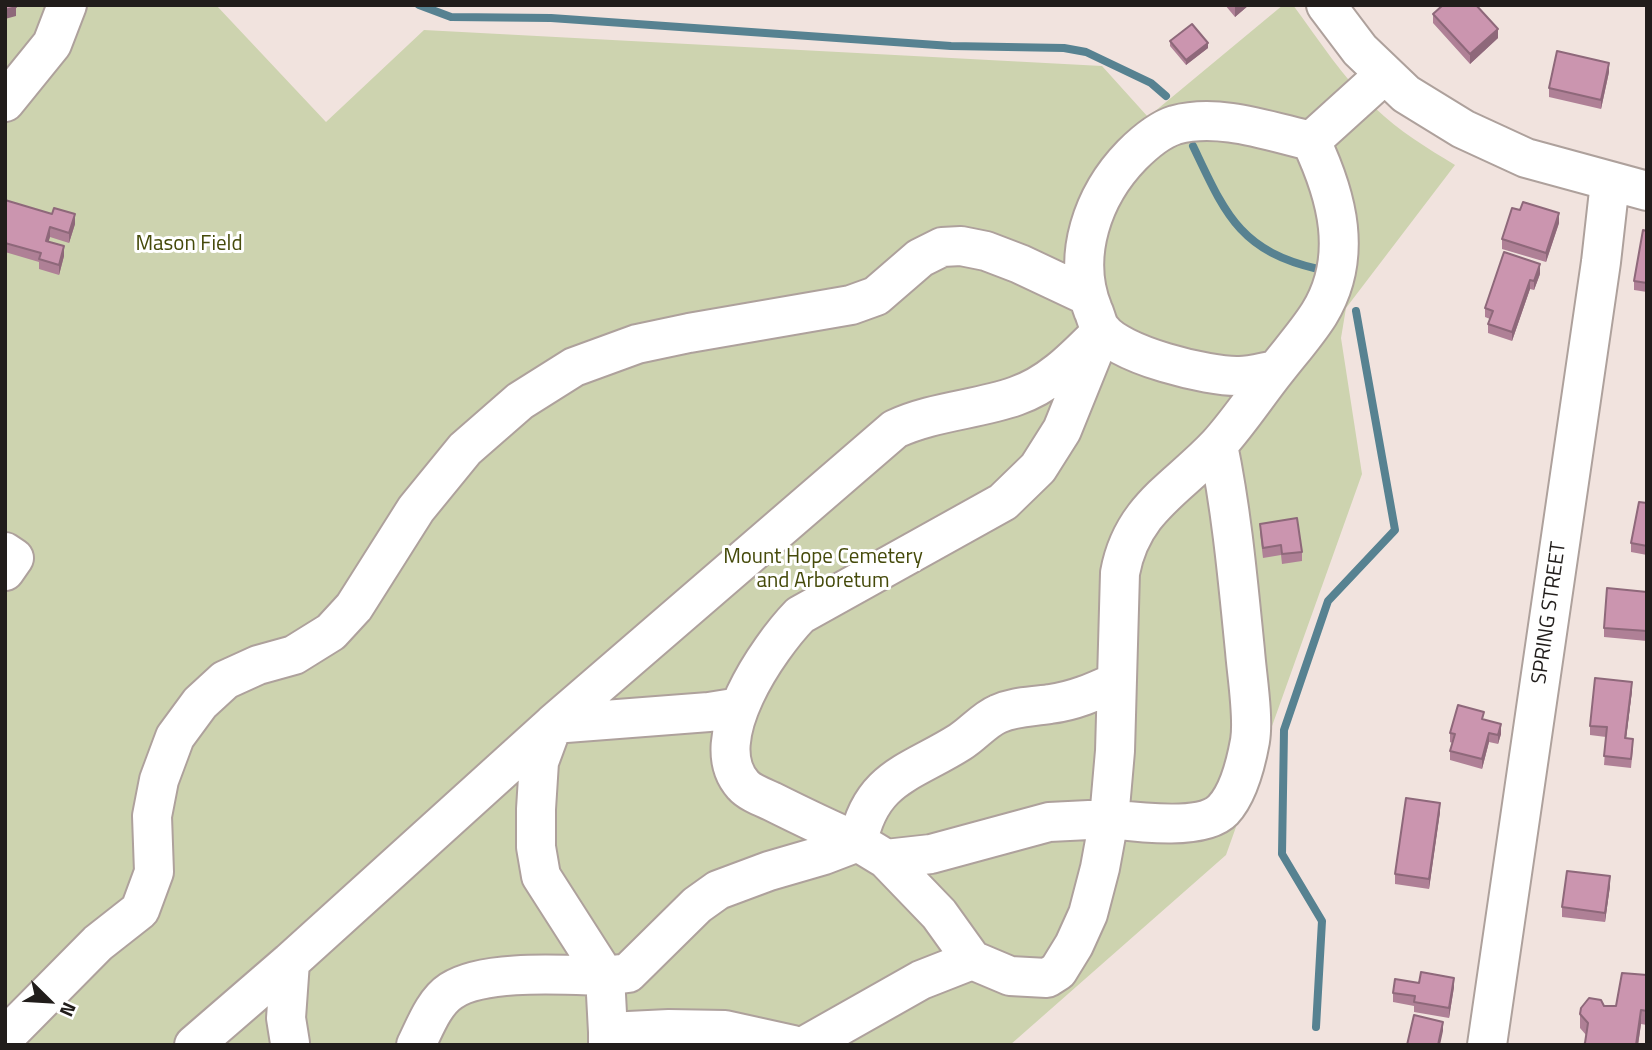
<!DOCTYPE html>
<style>
body{margin:0}
#map{position:relative;width:1652px;height:1050px;overflow:hidden;background:#f1e3de;font-family:"Titillium Web",sans-serif}
canvas{display:block}
.frame{position:absolute;inset:0;border:7px solid #211d1b;pointer-events:none}
.north{position:absolute;left:14px;top:966px;width:70px;height:70px;-webkit-text-stroke:5px #fff;paint-order:stroke;rotate:114deg;font-size:19px;font-weight:700;line-height:28px;text-align:center;color:#211d1b}
.north::after{content:'';display:block;margin:auto;width:24px;height:32px;background:#211d1b;clip-path:polygon(50% 0,100% 100%,50% 72%,0 100%)}
</style>
<div id="map">
<canvas width="1652" height="1050"></canvas>
<div class="frame"></div>
<div class="north">N</div>
</div>
<script>
const context = document.querySelector('canvas').getContext('2d');
context.lineJoin = 'round';
function fillPath(path, color) {
  context.fillStyle = color;
  context.fill(path, 'evenodd');
}
function trace(path, color, width, dash) {
  context.strokeStyle = color;
  context.lineWidth = width;
  context.lineCap = dash ? 'butt' : 'round';
  context.setLineDash(dash || []);
  context.stroke(path);
}
function write(font, color, halo, rows, align = 'center') {
  context.font = font + ' "Titillium Web",sans-serif';
  context.lineWidth = 6;
  context.setLineDash([]);
  context.textBaseline = 'middle';
  context.strokeStyle = halo;
  context.fillStyle = color;
  for (const [text, x, y, turn = 0] of rows) {
    context.save();
    context.translate(x, y);
    context.rotate((+turn || 0) * Math.PI / 180);
    context.textAlign = isNaN(turn) ? turn : align;
    if (halo) context.strokeText(text, 0, 0);
    context.fillText(text, 0, 0);
    context.restore();
  }
}
const green = new Path2D(`
 M5 5H216L326 122 424 30 1102 66 1148 117 1283 5H1293C1319 40 1343 78 1375 108 1399 131 1427 148 1455 165L1346 308 1341 338 1362 474 1226 855 1010 1045H5Z`);
const stream = new Path2D(`
 M419 5 451 17 551 18 951 46 1064 48 1086 52 1151 83 1166 96
 M1193 146C1225 213 1239 251 1318 269
 M1316 1027 1322 921 1282 854 1284 730 1328 601 1395 530 1356 311`);
const minor = new Path2D(`
 M1326 5 1360 50 1406 94 1463 129 1526 158 1647 191
 M5 102 52 44 67 5
 M1311 141 1385 74
 M1276 370C1264 372 1251 376 1239 376 1209 377 1118 355 1101 329 1097 324 1096 316 1093 310 1071 256 1093 195 1132 155 1144 143 1159 130 1175 125 1219 113 1268 131 1311 141
 M1218 445C1232 513 1238 582 1245 651 1247 677 1254 717 1250 741 1246 763 1239 793 1223 810 1203 831 1135 822 1109 819L1115 751 1120 573C1132 508 1177 489 1218 445 1239 422 1257 394 1277 369 1291 351 1307 333 1319 314 1354 257 1337 196 1311 141
 M5 552 14 558 5 571
 M740 707 709 712 553 724 895 429C934 411 976 410 1016 396 1051 384 1076 357 1102 331L1062 430 1038 468 1003 502 800 615C769 647 703 741 743 785 749 792 762 797 771 801 799 815 828 829 858 842 871 777 911 773 960 742 973 734 984 720 998 714 1015 706 1032 707 1050 704 1074 701 1094 692 1116 682
 M290 962 286 1018 290 1043
 M5 1037 98 943 140 910 154 872 152 816 159 780 175 737 200 703 225 680 258 665 294 655 331 632 354 607 416 509 465 449 520 401 574 367 637 344 689 333 851 305 876 296 920 258 942 247 961 246 986 251 1020 264 1088 296
 M194 1045 290 962 553 724 539 762 536 809V847L541 876 605 976 628 973 697 905 718 890 769 871 824 855 858 842 886 859 939 914 972 960 1010 976 1047 978 1058 971 1074 945 1088 914 1100 868 1109 819 1049 822 931 854 886 859
 M416 1045C425 1027 434 1002 451 991 484 969 565 975 605 976L608 1032
 M608 1045V1032L669 1029 725 1030 793 1045
 M806 1045 921 980 972 960
 M1487 1045 1601 262 1610 182`);
const wall = new Path2D(`
 M1225 5H1249L1235 17Z
 M1433 14 1498 38 1470 64 1433 23Z
 M1170 41 1208 48 1186 65 1170 46Z
 M1609 72 1601 109 1549 97V88Z
 M5 200 75 224 69 243 50 237 48 242 64 256 59 275 39 269V262L5 252Z
 M1559 223 1546 262 1502 249V239Z
 M1647 231V292L1634 290V281Z
 M1540 274 1534 290 1530 289 1512 341 1488 333V324L1490 319 1485 317V308Z
 M1647 503V555L1631 552V543Z
 M1260 524 1302 552V561L1282 564 1281 555 1263 558 1260 533Z
 M1647 592V641L1604 637V628Z
 M1632 691 1626 738 1633 748 1631 768 1604 765 1606 737 1590 735V726Z
 M1484 720 1501 734 1498 744 1489 742 1482 769 1450 760V751L1452 743 1450 742V733Z
 M1440 812 1429 889 1395 884V874Z
 M1610 886 1605 922 1562 917V907Z
 M1647 975V1025L1641 1024 1638 1045H1583L1585 1043 1586 1035 1580 1028V1014L1604 1006H1616Z
 M1419 983 1454 987 1449 1018 1414 1012V1006L1393 1002V993Z`);
const shadedWall = new Path2D(`
 M1238 5H1249L1235 17V7Z
 M16 7V16L5 19V10Z
 M1498 29V38L1470 64V54Z
 M1208 43V48L1186 65V60Z
 M1609 63V72L1601 109V100Z
 M1559 213V223L1546 262V253Z
 M75 214V224L69 243V233Z
 M50 227V237L46 250V241Z
 M64 246V256L59 275V265Z
 M1540 264V274L1534 290V281Z
 M1530 280V289L1512 341V332Z
 M1632 682V691L1625 748V738Z
 M1501 724V734L1498 744V735Z
 M1489 733V742L1482 769V759Z
 M1440 803V812L1429 889V879Z
 M1610 876V886L1605 922V913Z
 M1454 978V987L1449 1018V1008Z
 M1641 1010V1024L1638 1045H1636Z
 M1443 1022V1031L1440 1045H1438Z`);
const building = new Path2D(`
 M5 5H15L16 7 5 10Z
 M1443 5H1476L1498 29 1470 54 1433 14Z
 M1192 24 1208 43 1186 60 1170 41Z
 M1557 51 1609 63 1601 100 1549 88Z
 M5 200 52 214 54 208 75 214 69 233 50 227 46 241 64 246 59 265 39 259 41 253 5 243Z
 M1523 202 1559 213 1546 253 1502 239 1512 208 1520 210Z
 M1643 230 1647 231V283L1634 281Z
 M1504 252 1540 264 1534 281 1530 280 1512 332 1488 324 1493 311 1485 308Z
 M1639 502 1647 503V546L1631 543Z
 M1297 518 1302 552 1282 554 1281 545 1263 548 1260 524Z
 M1607 588 1647 592V631L1604 628Z
 M1595 678 1632 682 1625 738 1633 739 1631 759 1604 756 1607 727 1590 726Z
 M1458 705 1484 712 1482 719 1501 724 1498 735 1489 733 1482 759 1450 751 1455 734 1450 733Z
 M1406 798 1440 803 1429 879 1395 874Z
 M1567 871 1610 876 1605 913 1562 907Z
 M1421 972 1454 978 1449 1008 1414 1002 1415 996 1393 993 1395 979 1419 983Z
 M1622 973 1647 975V1011L1641 1010 1636 1045H1583L1585 1043 1588 1023 1580 1014 1581 1008 1589 998 1601 1000 1604 1006H1616Z
 M1414 1015 1443 1022 1438 1045H1407Z`);
const parkNames = [
 ["Mason Field",189,245],
 ["Mount Hope Cemetery",823,558],
 ["and Arboretum",823,582]
];
const streetNames = [
 ["SPRING STREET",1550,613,-82]
];
fillPath(green, '#cdd3af');
trace(stream, '#578291', 8);
trace(minor, '#aea19c', 42);
trace(minor, '#fff', 38);
fillPath(wall, '#af8096');
fillPath(shadedWall, '#8e687a');
fillPath(building, '#cb95af');
trace(building, '#8e687a', 2);
write('21px', '#454a0a', '#fff', parkNames);
write('21px', '#211d1b', '#fff', streetNames);
</script>
